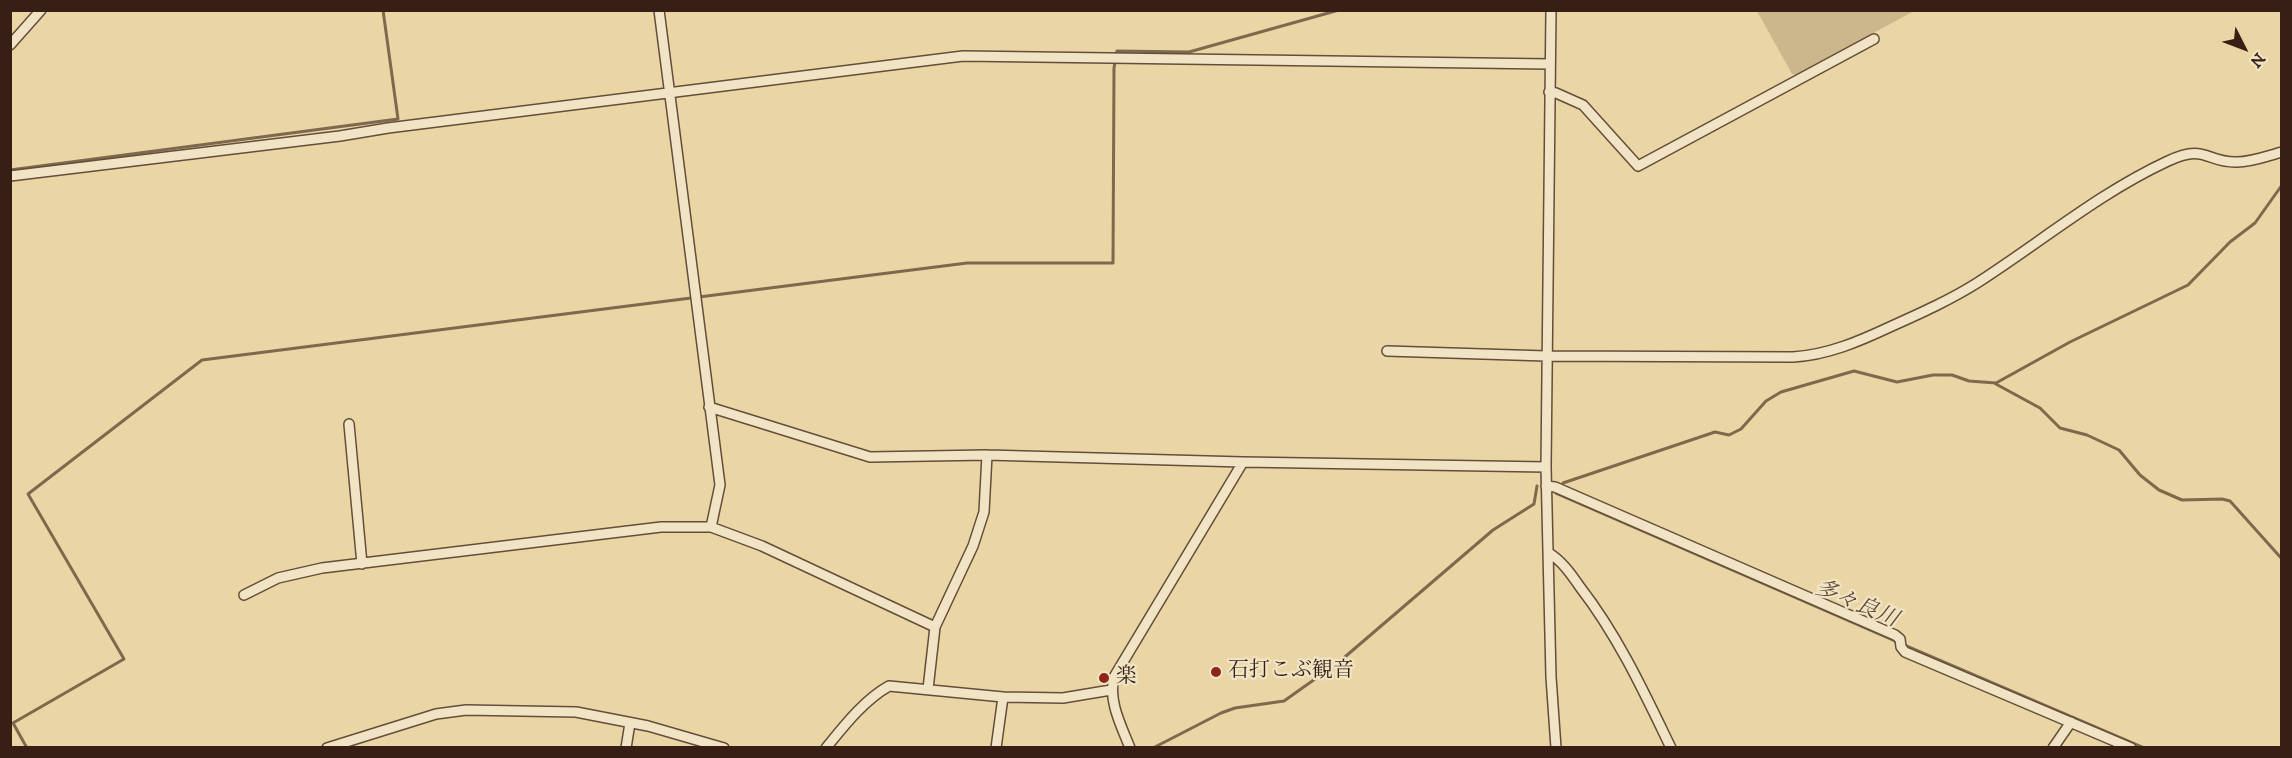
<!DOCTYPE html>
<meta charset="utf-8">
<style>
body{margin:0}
#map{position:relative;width:2292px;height:758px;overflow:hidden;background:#ead6a4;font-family:"IM FELL DW Pica",serif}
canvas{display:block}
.frame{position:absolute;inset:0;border:12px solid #371f16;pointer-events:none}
.north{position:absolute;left:2214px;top:18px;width:60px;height:60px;-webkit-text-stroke:4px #f1e4c4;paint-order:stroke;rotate:132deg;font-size:16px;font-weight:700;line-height:24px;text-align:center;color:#371f16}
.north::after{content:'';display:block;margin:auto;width:21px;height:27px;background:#371f16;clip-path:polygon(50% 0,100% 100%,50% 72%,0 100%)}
</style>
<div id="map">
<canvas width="2292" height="758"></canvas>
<div class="frame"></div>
<div class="north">N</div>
</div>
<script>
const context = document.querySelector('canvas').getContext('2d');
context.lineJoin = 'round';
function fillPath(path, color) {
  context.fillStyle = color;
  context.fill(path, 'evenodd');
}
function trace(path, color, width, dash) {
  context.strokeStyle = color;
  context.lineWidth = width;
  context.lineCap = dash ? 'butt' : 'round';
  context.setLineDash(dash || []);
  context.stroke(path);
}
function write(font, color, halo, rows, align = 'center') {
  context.font = font + ' "IM FELL DW Pica","Noto Serif JP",serif';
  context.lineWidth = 4.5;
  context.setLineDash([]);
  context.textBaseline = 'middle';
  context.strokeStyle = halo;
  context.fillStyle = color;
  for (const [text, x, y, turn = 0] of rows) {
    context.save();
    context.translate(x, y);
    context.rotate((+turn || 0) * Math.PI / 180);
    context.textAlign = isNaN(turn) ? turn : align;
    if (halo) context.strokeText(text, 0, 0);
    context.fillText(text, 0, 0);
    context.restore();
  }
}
const green = new Path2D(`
 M1757 11H1914L1796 75 1792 74Z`);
const stream = new Path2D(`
 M10 170 398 119 383 10
 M1994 383 2040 408 2060 428 2087 435 2119 450 2140 475 2159 490 2182 500 2222 499 2230 501 2282 559
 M1563 483 1715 432 1729 435 1741 429 1766 401 1781 392 1854 371 1897 382 1933 375H1952L1969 381 1996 383 2070 342 2188 285 2230 242 2255 223 2282 185
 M1556 493 1898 642
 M1904 645 2144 748
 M27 748 13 723 124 659 28 494 202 360 967 263H1113L1114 68 1117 51 1189 52 1339 10
 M1153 748 1221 713 1235 708 1284 701 1339 662 1493 530 1534 504 1537 486`);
const minor = new Path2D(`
 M659 10 720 485 711 527
 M1551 10 1546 467 1551 677 1556 748
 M10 45 41 10
 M1549 92 1556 93 1583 105 1638 166 1874 39
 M10 176 340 136 388 128 963 56 1549 64
 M1387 351 1546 356 1793 357C1828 355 1860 341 1892 326 1921 313 1950 300 1977 283 2041 242 2099 193 2168 161 2206 143 2206 163 2237 162 2252 162 2267 156 2282 152
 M709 407 870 457 987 455 1243 462 1546 467
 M349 424 362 564
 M1546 486 1555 487 1895 635 1900 639 1901 647 1905 652 2131 748
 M1549 553C1562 561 1571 574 1580 587 1618 636 1644 692 1671 748
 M244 595 278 578 322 568 661 527H711L762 546 935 627
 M928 689 935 627 973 546 984 512 987 455
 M327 748 436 714 466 710 576 712 648 726 724 748
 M626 748 630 723
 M826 748C844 726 864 700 889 686L1003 697 1063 698 1111 690
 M996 748 1003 697
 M1130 748C1121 725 1108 701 1114 677L1243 462
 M2053 748 2071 722`);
const markers = [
 [1216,672,6,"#8f2418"],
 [1104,678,6,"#8f2418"]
];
const poiNames = [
 ["石打こぶ観音",1228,672],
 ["楽",1116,678]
];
const waterNames = [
 ["多々良川",1856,605,23]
];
fillPath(green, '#ccb78c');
trace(stream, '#7e684e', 3);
trace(minor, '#644d3a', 12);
trace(minor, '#f1e4c4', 9);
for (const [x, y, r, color] of markers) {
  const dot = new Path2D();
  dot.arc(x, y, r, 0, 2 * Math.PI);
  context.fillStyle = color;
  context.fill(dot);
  trace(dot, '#f1e4c4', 2);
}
write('21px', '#371f16', '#f1e4c4', poiNames, 'left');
write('italic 22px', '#604937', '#f1e4c4', waterNames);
</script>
